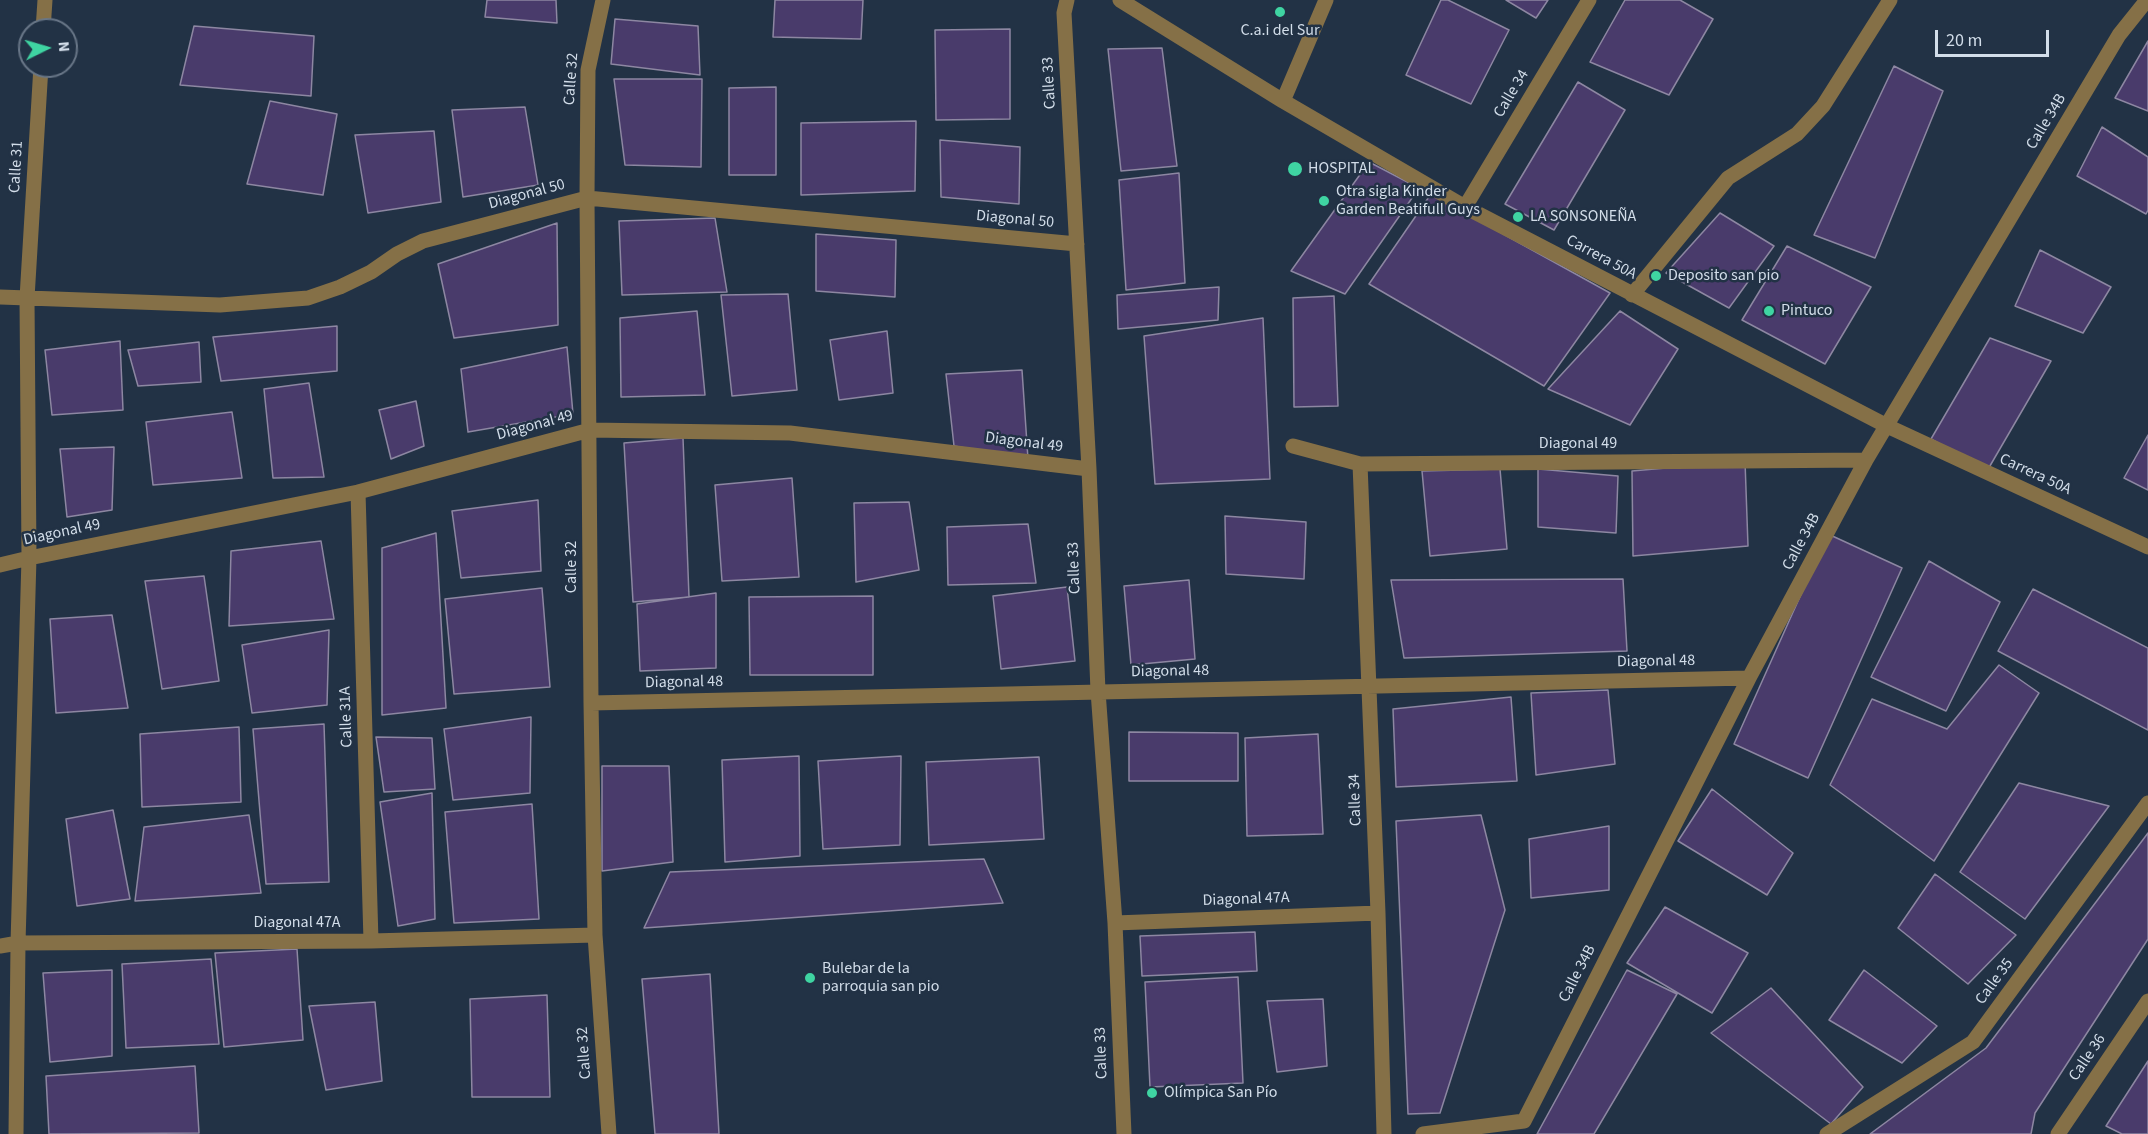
<!DOCTYPE html>
<meta charset="utf-8">
<style>
body{margin:0}
#map{position:relative;width:2148px;height:1134px;overflow:hidden;background:#223245;font-family:"Source Sans 3",sans-serif}
canvas{display:block}
.north{position:absolute;left:18px;top:18px;width:60px;height:60px;box-sizing:border-box;background:#223245;border:2px solid #687687;border-radius:50%;rotate:85deg;font-size:16px;font-weight:700;line-height:24px;text-align:center;color:#d2dde9}
.north::after{content:'';display:block;margin:auto;width:21px;height:27px;background:#3fd4a2;clip-path:polygon(50% 0,100% 100%,50% 72%,0 100%)}
.scale{position:absolute;left:1935px;top:30px;width:114px;height:27px;box-sizing:border-box;border:3px solid #d2dde9;border-top:0;padding-left:8px;font-size:18px;line-height:21px;white-space:nowrap;color:#d2dde9;-webkit-text-stroke:4px #223245;paint-order:stroke}
</style>
<div id="map">
<canvas width="2148" height="1134"></canvas>
<div class="north">N</div>
<div class="scale">20 m</div>
</div>
<script>
const context = document.querySelector('canvas').getContext('2d');
context.lineJoin = 'round';
function fillPath(path, color) {
  context.fillStyle = color;
  context.fill(path, 'evenodd');
}
function trace(path, color, width, dash) {
  context.strokeStyle = color;
  context.lineWidth = width;
  context.lineCap = dash ? 'butt' : 'round';
  context.setLineDash(dash || []);
  context.stroke(path);
}
function write(font, color, halo, rows, align = 'center') {
  context.font = font + ' "Source Sans 3",sans-serif';
  context.lineWidth = 5;
  context.setLineDash([]);
  context.textBaseline = 'middle';
  context.strokeStyle = halo;
  context.fillStyle = color;
  for (const [text, x, y, turn = 0] of rows) {
    context.save();
    context.translate(x, y);
    context.rotate((+turn || 0) * Math.PI / 180);
    context.textAlign = isNaN(turn) ? turn : align;
    if (halo) context.strokeText(text, 0, 0);
    context.fillText(text, 0, 0);
    context.restore();
  }
}
const building = new Path2D(`
 M487 0H556L557 23 485 17Z
 M775 0H863L861 39 773 37Z
 M1441 0H1448L1509 30 1471 104 1406 75Z
 M1506 0H1548L1536 18Z
 M1625 0H1680L1713 19 1669 95 1590 62Z
 M615 19 698 26 700 75 611 64Z
 M194 26 314 36 311 96 180 85Z
 M1010 29V119L936 120 935 30Z
 M2148 41V111L2115 98Z
 M1162 48 1177 166 1121 171 1108 49Z
 M1894 66 1943 91 1875 258 1814 235Z
 M614 79H702L701 167 625 165Z
 M1578 82 1625 110 1554 230 1505 204Z
 M776 87V175H729V88Z
 M270 101 337 114 323 195 247 184Z
 M525 107 538 185 463 197 452 110Z
 M916 121 915 191 801 195V123Z
 M2102 127 2148 157V210L2146 214 2077 176Z
 M434 131 441 202 368 213 355 135Z
 M940 140 1020 147 1019 204 941 197Z
 M1369 162 1419 188 1345 294 1291 271Z
 M1179 173 1185 283 1126 290 1119 180Z
 M1431 194 1610 293 1544 386 1369 284Z
 M1720 213 1774 246 1729 308 1666 273Z
 M715 218 727 292 622 295 619 221Z
 M557 223 558 325 454 338 438 264Z
 M816 234 896 240 895 297 816 291Z
 M1787 246 1871 287 1825 364 1742 320Z
 M2040 250 2111 287 2083 333 2015 306Z
 M1219 287 1218 320 1118 329 1117 295Z
 M788 294 797 390 732 396 721 295Z
 M1334 296 1338 406 1294 407 1293 298Z
 M697 311 705 395 621 397 620 318Z
 M1620 311 1678 349 1630 425 1548 389Z
 M1263 318 1270 479 1155 484 1144 336Z
 M337 326V371L221 381 213 337Z
 M887 331 893 393 839 400 830 340Z
 M1990 338 2051 361 1987 471 1931 439Z
 M120 341 123 410 52 415 45 350Z
 M199 342 201 382 138 386 128 350Z
 M567 347 573 414 468 432 461 369Z
 M1022 370 1028 459 954 446 946 374Z
 M309 383 324 477 273 478 264 389Z
 M416 401 424 446 391 459 379 410Z
 M232 412 242 478 153 485 146 422Z
 M2148 435V490L2124 478Z
 M683 438 689 597 633 602 624 443Z
 M114 447 112 510 67 517 60 449Z
 M1745 461 1748 546 1633 556 1632 471Z
 M1500 469 1507 549 1430 556 1422 471Z
 M1538 469 1618 476 1616 533 1538 527Z
 M792 478 799 577 722 581 715 485Z
 M538 500 541 571 461 578 452 511Z
 M909 502 919 570 856 582 854 503Z
 M1225 516 1306 522 1304 579 1226 574Z
 M1028 524 1036 583 948 585 947 527Z
 M436 533 446 708 382 715V548Z
 M1828 534 1902 568 1808 778 1734 744Z
 M321 541 334 619 229 626 231 551Z
 M1929 561 2000 602 1946 711 1871 677Z
 M204 576 219 681 162 689 145 581Z
 M1623 579 1627 651 1404 658 1391 580Z
 M1189 580 1195 659 1131 665 1124 586Z
 M1067 587 1075 661 1001 669 993 596Z
 M542 588 550 687 454 694 445 599Z
 M2033 589 2148 648V730L1998 651Z
 M716 593V668L640 671 637 604Z
 M873 596V675H750L749 597Z
 M112 615 128 708 56 713 50 619Z
 M329 630 327 705 252 713 242 645Z
 M1999 665 2039 693 1934 861 1830 785 1872 699 1947 729Z
 M1608 690 1615 764 1536 775 1531 693Z
 M1511 697 1517 781 1396 787 1393 709Z
 M531 717 530 793 453 800 444 729Z
 M324 724 329 882 266 884 253 729Z
 M239 727 241 802 142 807 140 734Z
 M1129 732 1238 733V781H1129Z
 M1318 734 1323 834 1247 836 1245 738Z
 M376 737 432 738 435 789 384 792Z
 M799 756 800 856 725 862 722 760Z
 M901 756 900 845 823 849 818 761Z
 M1039 757 1044 839 929 845 926 762Z
 M602 766H669L673 862 602 871Z
 M2019 783 2109 806 2025 919 1960 872Z
 M1712 789 1793 853 1767 895 1678 841Z
 M432 793 435 919 398 926 380 802Z
 M532 804 539 919 454 923 445 812Z
 M113 810 130 899 77 906 66 819Z
 M249 815 261 893 135 901 144 827Z
 M1481 815 1505 910 1440 1113 1408 1114 1396 821Z
 M1609 826V890L1531 898 1529 839Z
 M2148 833V939L2035 1113 2031 1134H1870L1986 1048Z
 M984 859 1003 903 644 928 670 872Z
 M1935 874 2016 935 1968 984 1898 928Z
 M1665 907 1748 953 1712 1013 1627 963Z
 M1255 932 1257 971 1142 976 1140 936Z
 M297 949 303 1040 224 1047 215 953Z
 M211 959 219 1044 126 1048 122 964Z
 M112 970V1056L50 1062 43 973Z
 M1627 970 1677 994 1594 1134H1537Z
 M1864 970 1937 1026 1902 1063 1829 1020Z
 M710 974 719 1134H655L642 979Z
 M1238 977 1243 1083 1150 1087 1145 982Z
 M1771 988 1863 1087 1831 1124 1711 1033Z
 M547 995 550 1097H472L470 999Z
 M1323 999 1327 1066 1277 1072 1267 1001Z
 M375 1002 382 1081 326 1090 309 1006Z
 M2148 1061V1134H2122L2106 1126Z
 M195 1066 199 1133 49 1134 46 1076Z`);
const minor = new Path2D(`
 M603 0 588 70 587 198 591 703 595 935 609 1134
 M1067 0 1064 13 1089 469 1098 691 1115 923 1124 1134
 M1120 0 1283 101 1465 207 1887 426 2148 547
 M43 30 45 0
 M1283 101 1326 0
 M1465 207 1589 0
 M1632 295 1728 178 1797 134 1823 106 1890 0
 M0 297 220 305 308 298 340 287 371 272 397 254 423 241 587 198 1077 244
 M1293 446 1360 464 1866 460
 M1360 464 1378 913 1384 1134
 M358 492 371 941
 M0 565 29 558 358 492 590 430 790 433 1089 469
 M591 703 1749 678
 M1115 923 1378 913
 M0 946 18 943 371 941 595 935
 M16 1134 18 943 29 558 27 298 41 66
 M1423 1134 1524 1121 1749 678 1866 460 2119 35 2147 0
 M1827 1134 1973 1042 2148 803
 M2058 1134 2148 1001`);
const markers = [
 [1280,12,6,"#3fd4a2"],
 [1295,169,8,"#3fd4a2"],
 [1324,201,6,"#3fd4a2"],
 [1518,217,6,"#3fd4a2"],
 [1656,276,6,"#3fd4a2"],
 [1769,311,6,"#3fd4a2"],
 [810,978,6,"#3fd4a2"],
 [1152,1093,6,"#3fd4a2"]
];
const poiNames = [
 ["C.a.i del Sur",1280,31,"center"],
 ["HOSPITAL",1308,169],
 ["Otra sigla Kinder",1336,192],
 ["Garden Beatifull Guys",1336,210],
 ["LA SONSONEÑA",1530,217],
 ["Deposito san pio",1668,276],
 ["Pintuco",1781,311],
 ["Bulebar de la",822,969],
 ["parroquia san pio",822,987],
 ["Olímpica San Pío",1164,1093]
];
const streetNames = [
 ["Calle 32",572,79,-86],
 ["Calle 33",1050,83,-93],
 ["Calle 34",1512,94,-59],
 ["Calle 34B",2047,122,-59],
 ["Calle 31",17,167,-87],
 ["Diagonal 50",527,195,-15],
 ["Diagonal 50",1015,220,5],
 ["Carrera 50A",1601,258,28],
 ["Diagonal 49",535,426,-15],
 ["Diagonal 49",1024,443,7],
 ["Diagonal 49",1578,444],
 ["Carrera 50A",2035,475,25],
 ["Diagonal 49",62,533,-12],
 ["Calle 34B",1802,542,-62],
 ["Calle 32",572,567,-90],
 ["Calle 33",1075,568,-92],
 ["Diagonal 48",1656,662,-1],
 ["Diagonal 48",1170,672,-1],
 ["Diagonal 48",684,683,-1],
 ["Calle 31A",347,717,-92],
 ["Calle 34",1356,800,-92],
 ["Diagonal 47A",1246,900,-2],
 ["Diagonal 47A",297,923],
 ["Calle 34B",1578,974,-63],
 ["Calle 35",1995,982,-54],
 ["Calle 32",585,1053,-94],
 ["Calle 33",1102,1053,-92],
 ["Calle 36",2088,1058,-56]
];
fillPath(building, '#493b6b');
trace(building, '#8d87a2', 1.5);
trace(minor, '#857047', 15);
for (const [x, y, r, color] of markers) {
  const dot = new Path2D();
  dot.arc(x, y, r, 0, 2 * Math.PI);
  context.fillStyle = color;
  context.fill(dot);
  trace(dot, '#223245', 2);
}
write('16px', '#d2dde9', '#223245', poiNames, 'left');
write('16px', '#d2dde9', '#223245', streetNames);
</script>
